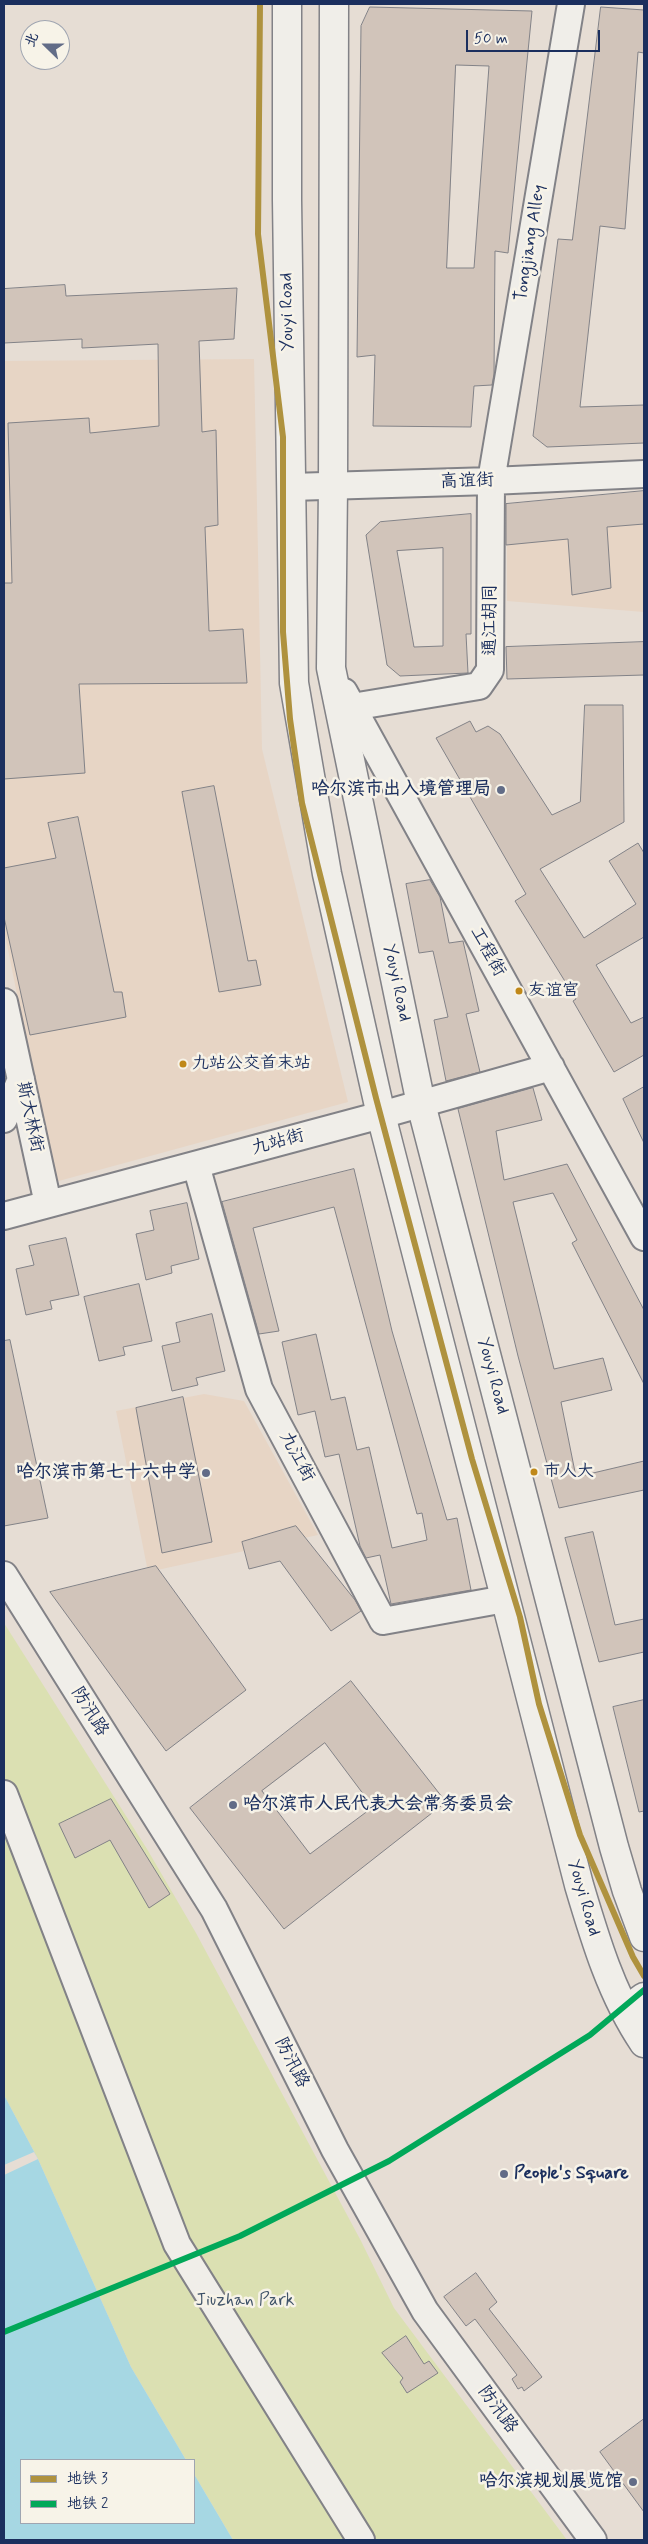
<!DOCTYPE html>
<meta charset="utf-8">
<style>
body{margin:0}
#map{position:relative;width:648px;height:2544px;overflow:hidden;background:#e6ddd4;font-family:Mynerve,"LXGW WenKai TC",sans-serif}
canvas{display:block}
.frame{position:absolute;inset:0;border:5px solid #1b2f5e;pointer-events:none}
.legend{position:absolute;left:20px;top:2459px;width:175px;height:65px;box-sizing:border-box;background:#f7f3e8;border:1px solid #9fa5b1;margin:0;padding:6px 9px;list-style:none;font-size:15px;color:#1b2f5e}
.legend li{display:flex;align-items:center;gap:10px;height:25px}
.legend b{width:25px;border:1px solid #9fa5b1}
.north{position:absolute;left:20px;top:20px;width:50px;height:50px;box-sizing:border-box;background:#f7f3e8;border:1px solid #9fa5b1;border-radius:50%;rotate:292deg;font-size:14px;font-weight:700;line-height:20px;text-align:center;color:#1b2f5e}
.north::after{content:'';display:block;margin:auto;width:18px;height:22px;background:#626c87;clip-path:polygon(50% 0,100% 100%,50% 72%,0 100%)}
.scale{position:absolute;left:466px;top:30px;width:134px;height:22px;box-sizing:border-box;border:2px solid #1b2f5e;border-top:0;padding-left:6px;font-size:15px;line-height:18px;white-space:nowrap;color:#1b2f5e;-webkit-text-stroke:4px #f7f3e8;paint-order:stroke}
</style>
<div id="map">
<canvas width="648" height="2544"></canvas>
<div class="frame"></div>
<ul class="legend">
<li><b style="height:6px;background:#af923e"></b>地铁 3</li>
<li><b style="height:6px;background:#01a859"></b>地铁 2</li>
</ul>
<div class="north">北</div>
<div class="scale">50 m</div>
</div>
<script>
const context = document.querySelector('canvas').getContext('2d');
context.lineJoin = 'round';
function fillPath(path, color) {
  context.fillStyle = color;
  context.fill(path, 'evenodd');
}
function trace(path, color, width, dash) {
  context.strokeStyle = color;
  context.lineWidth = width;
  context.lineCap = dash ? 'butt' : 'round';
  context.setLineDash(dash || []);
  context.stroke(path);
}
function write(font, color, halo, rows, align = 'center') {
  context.font = font + ' Mynerve,"LXGW WenKai TC",sans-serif';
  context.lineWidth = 5;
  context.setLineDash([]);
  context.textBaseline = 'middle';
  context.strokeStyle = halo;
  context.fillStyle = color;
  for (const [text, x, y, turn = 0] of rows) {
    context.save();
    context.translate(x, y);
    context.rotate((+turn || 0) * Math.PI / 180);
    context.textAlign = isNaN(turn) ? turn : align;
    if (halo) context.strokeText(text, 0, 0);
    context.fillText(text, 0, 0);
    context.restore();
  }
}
const built = new Path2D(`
 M254 359 262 749 348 1102 55 1182 4 930V361Z
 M644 493V612L507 601V506Z
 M204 1394 244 1401 318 1535 148 1572 116 1411Z`);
const green = new Path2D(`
 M4 1623 147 1849 196 1933 361 2241 394 2308 567 2540H233L194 2474V2460H186L131 2367 38 2159 4 2095Z`);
const water = new Path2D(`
 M4 2095 38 2159 131 2367 186 2460H21V2523H194V2474L233 2540H4Z`);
const pier = new Path2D(`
 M34 2152 38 2159 4 2175V2165Z`);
const building = new Path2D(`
 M370 7 532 11 508 253 495 251 494 374 492 385 474 386 471 427 373 426 375 355 357 357 361 26ZM456 65 489 66 474 268H447Z
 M601 7 644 10V53L638 52 625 229 600 226 580 407 644 405V443L547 447 533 436 558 239 572 240Z
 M65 285 66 296 237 288 234 339 199 341 202 432 216 430 218 525 205 527 209 631 243 629 247 683 79 684 85 773 4 779V583H12L8 423 89 418 90 433 159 426 158 344 82 348V339L4 343V289Z
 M644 491V524L607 527 611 588 572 595 568 539 506 545V504Z
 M471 514V634H466L468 673 400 676 387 665 366 535 380 522ZM443 548V646L414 647 397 551Z
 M644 642V675L507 679 506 647Z
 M585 705H623L624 822 540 869 584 938 636 904 609 861 638 843 644 853V937L596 965 631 1023 644 1017V1055L614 1072 573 1001 576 999 515 901 526 894 436 738 470 721 476 732 488 726 500 734 552 815 580 802Z
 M214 786 248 961 256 960 261 985 219 992 182 792Z
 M78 817 114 992H122L126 1017 30 1035 4 917V868L56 858 48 823Z
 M430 880 440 897 449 943 463 941 479 1011 466 1014 480 1072 446 1081 434 1020 448 1017 433 951 419 953 406 884Z
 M644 1087V1143L623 1099Z
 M533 1088 542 1120 496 1131 504 1180 567 1164 644 1310V1384L572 1243 577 1240 553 1193 513 1202 554 1369 603 1358 612 1390 561 1402 576 1477 644 1461V1490L559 1508 518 1356 458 1109Z
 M354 1169 392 1331 447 1520 457 1518 471 1590 391 1604 380 1555 366 1558 360 1546 339 1454 325 1457 315 1411 298 1415 282 1342 316 1334 331 1400 345 1397 357 1450 369 1447 392 1548 427 1540 422 1513 417 1514 334 1207 253 1228 279 1331 259 1334 222 1202Z
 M187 1203 199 1259 171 1266 172 1273 146 1280 136 1234 154 1230 150 1211Z
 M66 1238 79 1295 50 1301 52 1309 26 1315 16 1269 34 1265 29 1246Z
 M139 1284 152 1341 123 1347 125 1355 99 1361 84 1297Z
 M212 1314 225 1371 196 1378 198 1385 172 1391 162 1346 180 1342 176 1323Z
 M10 1340 48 1518 4 1526V1341Z
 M183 1397 212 1542 162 1553 136 1408Z
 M296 1526 355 1600 361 1611 331 1631 280 1561 249 1569 242 1542Z
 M593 1532 615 1625 644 1619V1652L599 1662 565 1538Z
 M156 1566 246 1690 166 1751 50 1592Z
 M351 1681 446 1802 284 1929 190 1808ZM325 1743 373 1807 310 1854 262 1791Z
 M644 1700V1811L639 1812 613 1707Z
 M111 1799 170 1894 149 1908 110 1840 75 1858 59 1824Z
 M476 2273 497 2302 489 2309 542 2377 524 2391 522 2387 518 2389 512 2379 517 2375 475 2319 466 2326 444 2297Z
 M406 2336 424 2364 429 2361 438 2373 407 2393 400 2382 403 2378 382 2353Z
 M644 2419V2512L600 2452Z`);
const minor = new Path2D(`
 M291 487 491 481 644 474
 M344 692 644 1237
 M352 707 479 686 490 670 491 481 571 4
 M4 1002 48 1204
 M4 1119 21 1079
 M196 1165 259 1389 383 1621 505 1599
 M4 1216 381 1115 551 1067
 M4 1575 214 1909 335 2150 425 2311 593 2540
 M4 1794 177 2244 361 2540`);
const major = new Path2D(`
 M625 2011 644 1997`);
const highway = new Path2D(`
 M287 4V200L294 683 327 874 381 1115 579 1885C595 1939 612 1996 644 2043
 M334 4 333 487 331 668 421 1104 614 1847 627 1891 644 1937`);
const metro1 = new Path2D(`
 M260 4 258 234 283 437V632L290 719 302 803 376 1098 472 1459 520 1617 539 1704 580 1835 633 1957 644 1976`);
const metro2 = new Path2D(`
 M4 2332 240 2236 389 2161 590 2035 644 1990`);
const markers = [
 [501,790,5,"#626c87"],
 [519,991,4.5,"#c08818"],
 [183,1064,4.5,"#c08818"],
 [534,1472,4.5,"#c08818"],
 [206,1473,5,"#626c87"],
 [233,1805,5,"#626c87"],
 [504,2174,5,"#626c87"],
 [633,2482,5,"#626c87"]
];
const busNames = [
 ["友谊宫",528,991],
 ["九站公交首末站",192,1064],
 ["市人大",543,1472]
];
const streetNames = [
 ["Tongjiang Alley",531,243,-81],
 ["Youyi Road",288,312,-91],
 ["高谊街",467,482,-2],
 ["通江胡同",491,620,-90],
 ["工程街",487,952,61],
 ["Youyi Road",396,983,78],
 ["斯大林街",29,1117,78],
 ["九站街",278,1143,-15],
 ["Youyi Road",492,1376,75],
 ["九江街",296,1457,62],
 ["防汛路",89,1712,58],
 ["Youyi Road",583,1898,74],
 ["防汛路",291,2063,63],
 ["防汛路",497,2410,54]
];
const poiNames = [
 ["哈尔滨市出入境管理局",491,790],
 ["哈尔滨市第七十六中学",196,1473],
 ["哈尔滨市人民代表大会常务委员会",243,1805,"left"],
 ["People's Square",514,2174,"left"],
 ["哈尔滨规划展览馆",623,2482]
];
const parkNames = [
 ["Jiuzhan Park",245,2301]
];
fillPath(built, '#e7d5c5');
fillPath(green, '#dbe0b2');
fillPath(water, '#a6d7e3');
fillPath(pier, '#e6ddd4');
fillPath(building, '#d1c4ba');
trace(building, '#828287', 1);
trace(minor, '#828287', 30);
trace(major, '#828287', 31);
trace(highway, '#828287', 31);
trace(minor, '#f0eee9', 26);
trace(major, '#f0eee9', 28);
trace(highway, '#f0eee9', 28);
trace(metro1, '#af923e', 6);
trace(metro2, '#01a859', 6);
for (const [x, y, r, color] of markers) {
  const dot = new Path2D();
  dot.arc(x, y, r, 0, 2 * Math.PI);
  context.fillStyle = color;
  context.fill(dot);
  trace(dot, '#f7f3e8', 2);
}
write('17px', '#1b2f5e', '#f7f3e8', busNames, 'left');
write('18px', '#1b2f5e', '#f7f3e8', streetNames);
write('bold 18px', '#1b2f5e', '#f7f3e8', poiNames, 'right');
write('18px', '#405369', '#f7f3e8', parkNames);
</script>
